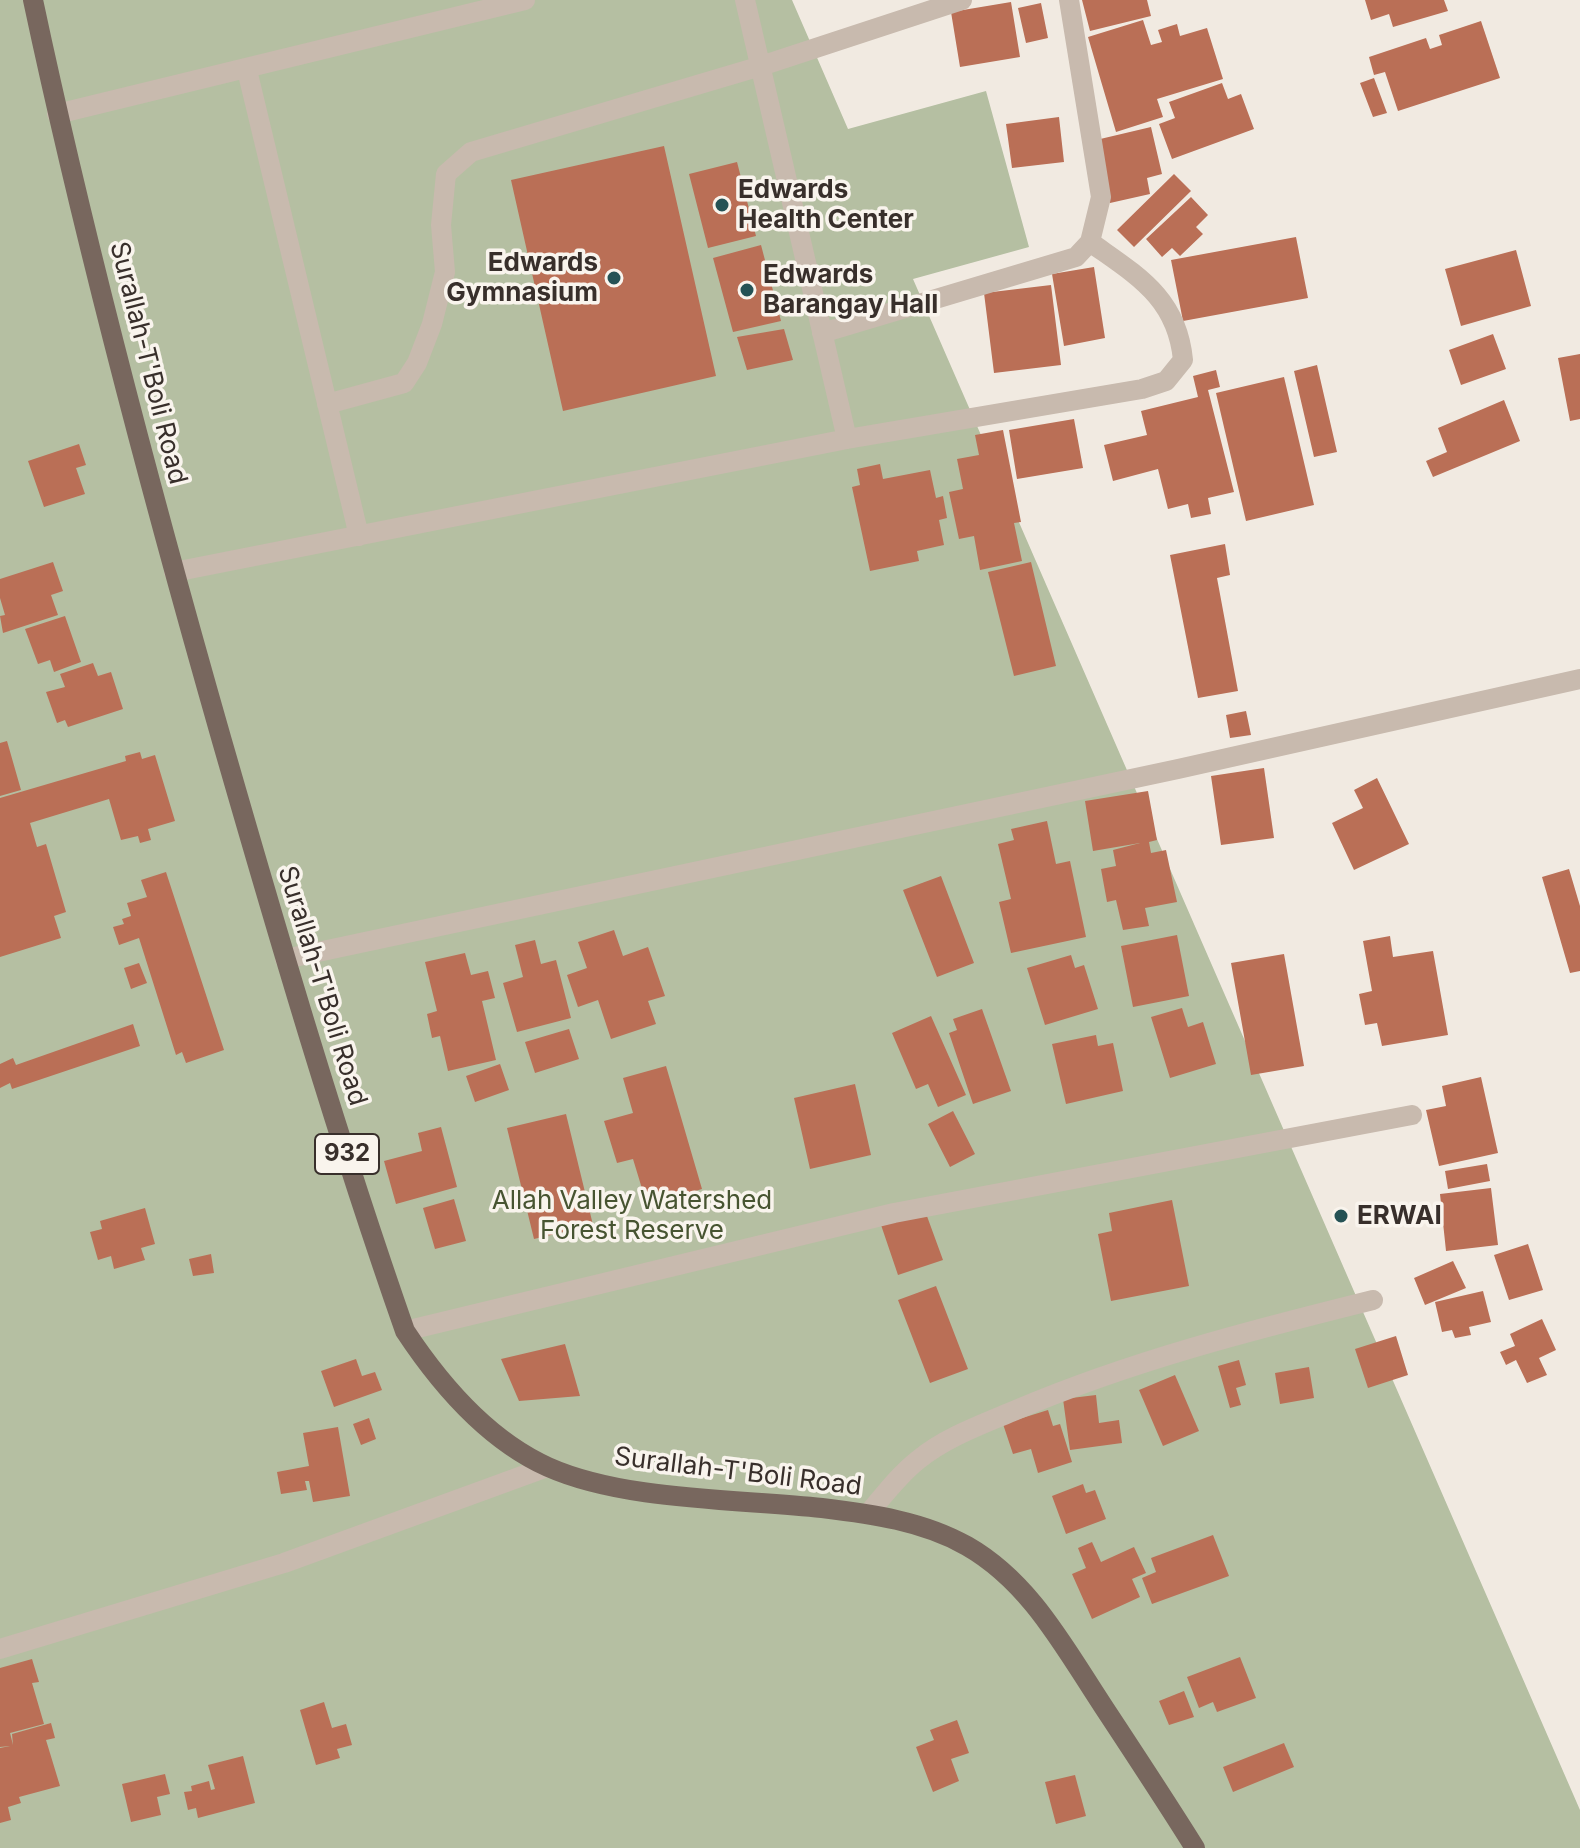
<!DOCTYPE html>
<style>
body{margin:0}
canvas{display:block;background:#f1eae1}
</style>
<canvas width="1580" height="1848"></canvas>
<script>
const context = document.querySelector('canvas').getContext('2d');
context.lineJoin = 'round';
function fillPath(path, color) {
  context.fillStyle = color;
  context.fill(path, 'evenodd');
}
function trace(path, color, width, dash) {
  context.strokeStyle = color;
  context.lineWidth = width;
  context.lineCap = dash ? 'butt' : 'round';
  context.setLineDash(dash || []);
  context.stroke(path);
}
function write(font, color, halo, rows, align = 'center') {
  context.font = font + ' Inter,sans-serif';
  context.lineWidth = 7;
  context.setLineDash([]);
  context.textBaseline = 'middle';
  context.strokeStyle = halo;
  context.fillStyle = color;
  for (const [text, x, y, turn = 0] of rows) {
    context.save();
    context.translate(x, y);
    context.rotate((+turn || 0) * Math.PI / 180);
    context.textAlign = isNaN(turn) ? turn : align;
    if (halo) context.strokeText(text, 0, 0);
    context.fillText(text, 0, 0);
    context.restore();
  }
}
const green = new Path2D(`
 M0 0H792L848 129 986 91 1029 247 913 279 1580 1810V1848H0Z`);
const building = new Path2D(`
 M1082 0H1147L1151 16 1090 31Z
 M1365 0H1444L1448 11 1393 27 1389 14 1371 20Z
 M1011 2 1020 57 960 67 951 12Z
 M1041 3 1048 38 1026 43 1018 8Z
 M1143 20 1151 45 1162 42 1158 30 1177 24 1180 36 1207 28 1223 79 1157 99 1163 117 1116 132 1088 37Z
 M1481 21 1500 78 1398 111 1385 72 1374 75 1369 57 1426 38 1430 49 1442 45 1439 35Z
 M1374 78 1387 113 1373 117 1360 83Z
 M1222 83 1228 99 1241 94 1254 129 1172 159 1159 124 1175 118 1169 102Z
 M1059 117 1064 162 1012 168 1006 124Z
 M1151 127 1162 174 1147 178 1150 194 1110 203 1096 140Z
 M664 146 716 376 563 411 511 180Z
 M737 162 756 236 708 248 689 174Z
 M1174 174 1191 191 1134 247 1117 230Z
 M1191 197 1208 215 1196 227 1203 234 1180 256 1172 248 1162 257 1146 239Z
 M1296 237 1308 298 1183 321 1171 260Z
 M761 245 781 321 733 332 713 258Z
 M1516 250 1531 306 1461 326 1445 269Z
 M1094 267 1105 338 1064 346 1052 274Z
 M1051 285 1061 365 994 373 984 293Z
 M784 329 793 360 747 370 737 337Z
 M1493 334 1506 369 1461 385 1449 350Z
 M1580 354V419L1570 421 1558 358Z
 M1317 365 1337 452 1314 457 1294 371Z
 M1216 370 1220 387 1208 390 1234 492 1208 498 1211 514 1191 518 1188 504 1168 509 1158 469 1113 481 1104 445 1147 435 1141 411 1198 397 1193 376Z
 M1284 377 1314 505 1246 521 1216 393Z
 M1504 400 1520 441 1433 477 1426 461 1447 452 1438 428Z
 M1074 419 1083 468 1017 479 1009 430Z
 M1003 430 1021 522 1014 523 1022 561 980 570 974 536 959 539 949 492 963 489 957 459 979 455 975 435Z
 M79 444 86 465 76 468 85 494 44 507 28 461Z
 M880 464 883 479 930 470 936 498 943 496 947 518 939 520 944 545 917 551 919 561 870 571 852 487 860 485 857 469Z
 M1225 544 1230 575 1217 578 1238 691 1198 698 1170 555Z
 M53 562 63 591 51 595 58 615 3 633 0 616 5 615 0 598V579Z
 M1031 562 1056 666 1014 676 988 572Z
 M65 616 81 662 54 672 50 660 38 664 25 629Z
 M93 663 98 676 111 672 123 709 68 727 65 720 57 723 46 692 65 687 60 674Z
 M1246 711 1251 735 1230 738 1226 715Z
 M7 741 21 790 0 796V743Z
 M140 752 142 759 155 755 175 821 148 829 151 840 140 843 138 836 121 840 109 799 30 823 37 847 46 844 66 912 54 916 61 938 0 957V798L126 761 125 756Z
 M1264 768 1274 838 1221 845 1211 776Z
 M1377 778 1409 844 1354 870 1332 823 1363 808 1354 790Z
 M1148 791 1157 840 1149 842 1151 853 1166 850 1177 902 1145 908 1149 926 1123 930 1116 900 1107 902 1101 869 1116 866 1113 850 1140 843 1093 851 1085 801Z
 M1047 821 1056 864 1070 861 1086 937 1011 953 999 902 1011 899 998 844 1014 840 1011 829Z
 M1569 869 1580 906V971L1570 973 1542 877Z
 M166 872 224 1050 186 1063 182 1052 176 1055 139 938 119 945 113 927 124 924 122 919 131 916 127 903 147 897 141 880Z
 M941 876 974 963 937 977 903 890Z
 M614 930 623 956 648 947 665 996 648 1001 656 1024 611 1039 598 1000 578 1007 567 975 587 968 578 942Z
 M1177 935 1189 996 1133 1007 1121 946Z
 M1390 936 1393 957 1433 951 1448 1035 1382 1046 1377 1023 1365 1025 1359 994 1372 991 1363 941Z
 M535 940 541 964 556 960 571 1018 517 1032 503 983 523 977 515 945Z
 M465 953 471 975 488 971 495 998 482 1001 496 1060 448 1071 440 1036 432 1038 427 1014 437 1011 425 962Z
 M1284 954 1304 1066 1251 1075 1231 963Z
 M1071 955 1075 968 1084 965 1098 1009 1045 1025 1027 968Z
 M139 963 147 983 131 989 124 968Z
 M1182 1008 1188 1027 1203 1022 1216 1064 1170 1078 1151 1017Z
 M982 1009 1011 1091 973 1104 949 1033 957 1030 953 1019Z
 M931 1016 966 1095 938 1107 928 1084 916 1089 892 1033Z
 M133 1024 140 1046 12 1089 10 1083 0 1088V1064L13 1058 16 1065Z
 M569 1029 579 1059 535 1073 525 1042Z
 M1096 1035 1098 1046 1113 1043 1123 1091 1066 1104 1052 1044Z
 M500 1064 509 1090 475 1102 466 1076Z
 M666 1066 702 1189 647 1205 633 1159 617 1163 604 1121 633 1113 623 1078Z
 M1481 1077 1498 1153 1439 1166 1426 1110 1446 1106 1442 1086Z
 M855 1084 871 1155 810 1169 794 1098Z
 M953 1111 975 1154 950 1167 928 1124Z
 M566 1114 593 1225 534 1239 507 1128Z
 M441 1127 457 1187 396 1204 384 1161 422 1151 418 1133Z
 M1487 1164 1490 1181 1448 1189 1445 1171Z
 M1491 1188 1498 1245 1446 1251 1440 1194Z
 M454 1199 466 1241 435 1249 423 1208Z
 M1172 1200 1189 1286 1111 1301 1098 1234 1112 1231 1109 1213Z
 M145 1208 155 1244 141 1248 145 1260 114 1269 111 1256 98 1260 90 1232 102 1229 100 1221Z
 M924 1208 943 1260 898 1275 880 1222Z
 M1528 1244 1543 1290 1509 1300 1494 1255Z
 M211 1254 214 1273 193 1276 189 1259Z
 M1453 1261 1466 1288 1425 1305 1414 1278Z
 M936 1286 968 1369 930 1383 898 1300Z
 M1483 1291 1491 1322 1469 1327 1471 1335 1455 1338 1452 1330 1442 1332 1435 1302Z
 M1542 1319 1556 1350 1539 1358 1547 1375 1527 1383 1516 1360 1506 1365 1500 1352 1515 1346 1510 1334Z
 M1396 1336 1408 1375 1368 1388 1355 1349Z
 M565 1344 580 1396 519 1401 501 1359Z
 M356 1359 362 1376 375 1372 382 1390 334 1407 321 1371Z
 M1239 1360 1246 1385 1236 1388 1241 1405 1230 1408 1218 1366Z
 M1309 1367 1314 1398 1280 1404 1275 1373Z
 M1175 1375 1199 1431 1163 1446 1139 1390Z
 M1096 1395 1099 1423 1119 1420 1122 1443 1070 1450 1063 1399Z
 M1048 1410 1053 1426 1060 1424 1072 1462 1038 1473 1031 1449 1013 1454 1003 1424Z
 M369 1418 376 1439 361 1445 353 1424Z
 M338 1427 350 1496 313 1502 309 1481H305L307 1490 281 1494 277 1472 309 1466 303 1433Z
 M1083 1484 1086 1493 1095 1490 1106 1519 1066 1534 1052 1496Z
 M1213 1535 1229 1576 1152 1604 1142 1578 1156 1572 1151 1558Z
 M1092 1542 1101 1562 1134 1547 1146 1573 1132 1579 1140 1597 1092 1619 1072 1574 1086 1568 1078 1548Z
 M1240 1657 1256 1698 1217 1712 1213 1702 1199 1708 1187 1677Z
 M32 1659 39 1682 32 1683 44 1724 10 1733 13 1745 12 1734 51 1723 55 1738 46 1740 60 1786 19 1797 21 1803 8 1807 11 1820 0 1823V1748L10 1746 0 1747V1668Z
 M1184 1691 1194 1717 1169 1725 1159 1701Z
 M324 1702 332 1728 346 1724 352 1745 337 1749 340 1758 316 1765 300 1710Z
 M957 1720 969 1753 951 1759 959 1781 933 1792 916 1747 934 1740 930 1730Z
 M1284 1743 1294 1767 1233 1792 1223 1767Z
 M243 1756 255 1803 198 1818 196 1808 188 1810 184 1792 192 1791 191 1786 209 1781 211 1790 215 1789 208 1765Z
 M165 1774 170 1794 157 1797 161 1815 131 1822 122 1784Z
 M1075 1775 1086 1816 1056 1824 1045 1782Z`);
const minor = new Path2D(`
 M745 0 847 439
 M247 70 359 536
 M57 114 525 0
 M822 333 1076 257 1090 242 1101 197 1069 0
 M327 404 404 383 417 363 432 324 445 272 441 225 446 174 471 152 761 66 962 0
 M174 572 847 439 1142 389 1166 381 1183 360C1177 297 1136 275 1090 242
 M285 959 1178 769 1580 679
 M405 1331 894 1213 1412 1115
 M868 1514C884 1495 899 1475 918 1460 946 1437 983 1424 1016 1410 1131 1361 1252 1330 1373 1300
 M0 1649 284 1563 547 1467`);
const major = new Path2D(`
 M33 0C86 249 152 496 222 741 279 939 337 1137 405 1331 440 1384 488 1440 548 1467 624 1501 739 1499 822 1508 871 1514 923 1521 967 1546 1030 1582 1064 1647 1103 1706 1134 1753 1165 1800 1195 1848`);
const markers = [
 [722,205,8,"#255255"],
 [614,278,8,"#255255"],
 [747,290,8,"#255255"],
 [1341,1216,8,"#255255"]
];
const shields = [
 [347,1154,64]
];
const shieldNames = [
 ["932",347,1154]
];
const poiNames = [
 ["Edwards",738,190],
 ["Health Center",738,220],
 ["Edwards",598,263,"right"],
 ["Gymnasium",598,293,"right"],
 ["Edwards",763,275],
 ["Barangay Hall",763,305],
 ["ERWAI",1357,1216]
];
const streetNames = [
 ["Surallah-T'Boli Road",148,363,76],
 ["Surallah-T'Boli Road",322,986,73],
 ["Surallah-T'Boli Road",738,1472,7]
];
const parkNames = [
 ["Allah Valley Watershed",632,1201],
 ["Forest Reserve",632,1231]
];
fillPath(green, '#b5bfa2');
fillPath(building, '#ba6f56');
trace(minor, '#c8baae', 20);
trace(major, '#78675e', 20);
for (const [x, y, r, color] of markers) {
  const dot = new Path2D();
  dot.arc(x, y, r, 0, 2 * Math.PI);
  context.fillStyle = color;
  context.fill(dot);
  trace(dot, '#f9f4ed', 3);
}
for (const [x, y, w] of shields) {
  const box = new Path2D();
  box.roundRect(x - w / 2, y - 20, w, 40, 6);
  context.fillStyle = '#f9f4ed';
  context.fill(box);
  trace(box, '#382f2b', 2);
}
write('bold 24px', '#382f2b', null, shieldNames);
write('bold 26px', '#382f2b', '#f9f4ed', poiNames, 'left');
write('26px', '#382f2b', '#f9f4ed', streetNames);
write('26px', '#475431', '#f9f4ed', parkNames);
</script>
